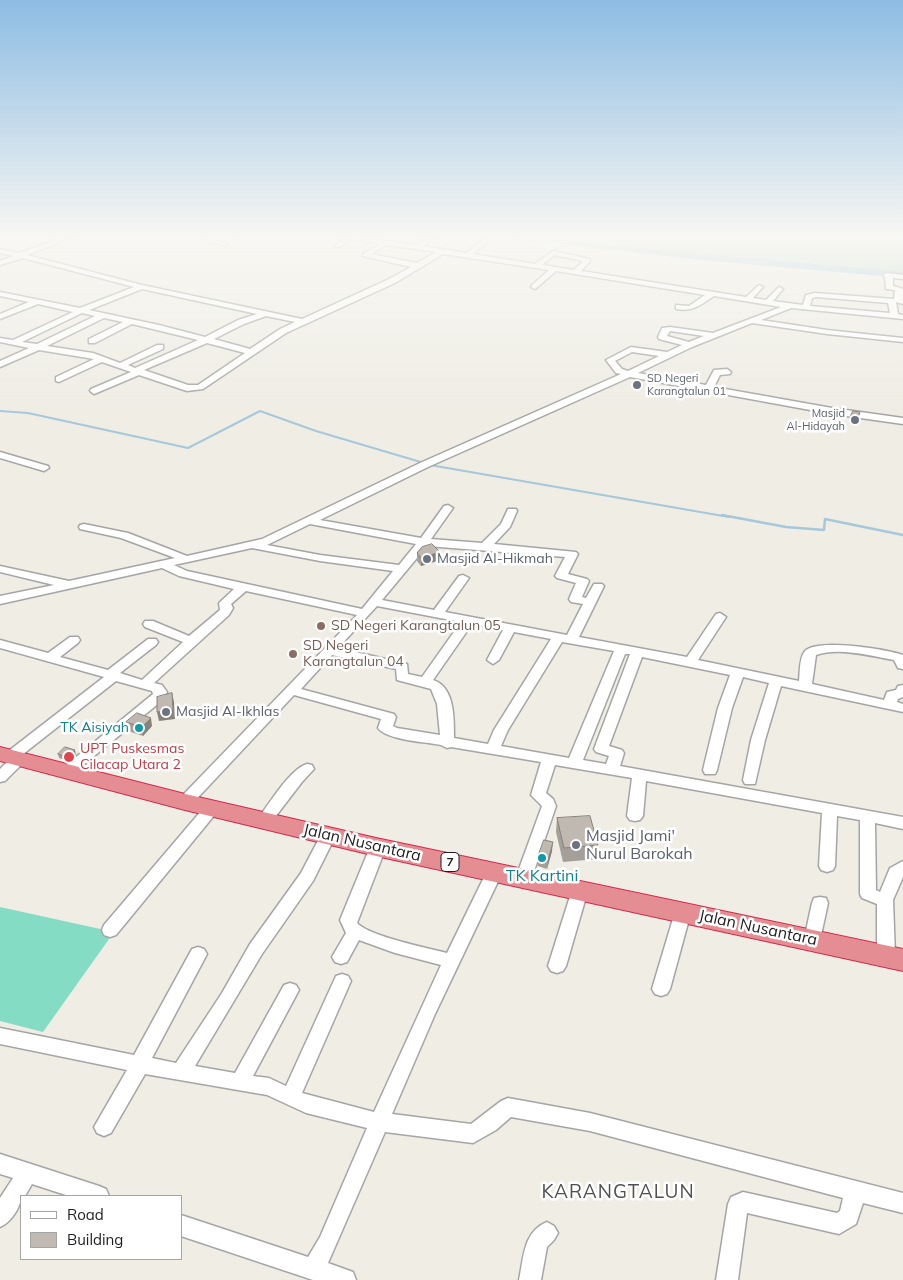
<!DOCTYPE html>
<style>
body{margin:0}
#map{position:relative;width:903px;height:1280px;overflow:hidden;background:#efede4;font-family:Mulish,sans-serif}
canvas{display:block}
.legend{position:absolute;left:20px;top:1195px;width:162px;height:65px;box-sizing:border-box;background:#fff;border:1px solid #a5a5a5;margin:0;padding:6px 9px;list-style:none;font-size:15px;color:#1e1e1e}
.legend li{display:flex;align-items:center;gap:10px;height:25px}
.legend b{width:25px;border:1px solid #a5a5a5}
</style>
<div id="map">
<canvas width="903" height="1280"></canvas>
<ul class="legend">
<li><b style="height:6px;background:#fff"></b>Road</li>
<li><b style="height:14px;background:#bfb9b1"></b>Building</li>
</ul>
</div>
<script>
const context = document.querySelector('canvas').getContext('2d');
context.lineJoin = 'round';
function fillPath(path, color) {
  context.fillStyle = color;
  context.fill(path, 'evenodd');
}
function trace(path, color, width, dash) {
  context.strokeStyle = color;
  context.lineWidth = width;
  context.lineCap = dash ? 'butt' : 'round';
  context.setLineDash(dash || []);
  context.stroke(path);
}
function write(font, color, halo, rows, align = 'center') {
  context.font = font + ' Mulish,sans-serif';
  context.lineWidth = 5;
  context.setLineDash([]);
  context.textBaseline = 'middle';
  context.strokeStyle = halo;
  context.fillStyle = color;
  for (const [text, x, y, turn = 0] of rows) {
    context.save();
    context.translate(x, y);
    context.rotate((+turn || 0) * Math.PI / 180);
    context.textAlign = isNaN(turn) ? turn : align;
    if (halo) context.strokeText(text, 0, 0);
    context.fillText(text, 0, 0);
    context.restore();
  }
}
const wetland = new Path2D(`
 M532 237H903V275L624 249Z`);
const pitch = new Path2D(`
 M0 907 114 932 43 1032 0 1021Z`);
const streamFar1 = new Path2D(`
 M0 411 28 413 188 448 260 411 316 431 424 463
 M430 465 729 517`);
const stream = new Path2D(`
 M722 515 786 527 824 530 825 519 903 535`);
const river = new Path2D(`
 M514 237H538L691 253 903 272V278L691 259 518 239Z`);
const minor = new Path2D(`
 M64 237H73L27 255 142 285 302 319 389 279 411 267 363 256V254L380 244 353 239 340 247H336V245L348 237H363L416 245 428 237H435L423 246 466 253 487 237 490 239 489 240 473 254 535 264 553 251 590 259V261L581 271 746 297 759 285 763 287 753 298 766 300 779 287 783 289 773 301 803 305 806 295 815 293 894 299 895 290 886 289 885 277 883 275 887 273 903 275V279L893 278V286L903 289V304L896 302 898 314 903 315V319L791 308 761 320 827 330 903 338V342L827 334 752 323 692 347 638 373 706 385 714 370 727 369 731 372 730 374 720 375 714 387 832 408 903 418V424L832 414 630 377 428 467 320 520 421 538 444 506 448 505 453 508 431 539 482 543 501 524 508 509H516L517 511 510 527 494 544 576 552 578 554 568 574 587 579 589 581 582 597 586 598 594 584H602L604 586 579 637 687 657 716 614 720 613 726 617 698 660 799 681C800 673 799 658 805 651 817 638 886 649 903 655V669L898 668 894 660C870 656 840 647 816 655L812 684 884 700 887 692 896 690 898 686 903 685V697L898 699 897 702 903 704V712L781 686 765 740 755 784H745L743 780 751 740 769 683 743 677 732 708 717 770 715 774H705L703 770 718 708 730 675 642 657 609 746 622 750 624 753 620 766 903 817V829L875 823 876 890 880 892 890 868 903 861V877L893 900 895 956 892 961 886 963 880 961 877 956V904L862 898 860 894V820L837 816 835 866 833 870 827 872 821 870 819 866 822 813 646 781 643 816 640 820 635 821 630 820 627 816 632 778 555 765 546 793 553 799 556 806 532 877 530 881 524 883 518 881 516 877 542 806 531 795 541 762 451 747 447 748 441 745C427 742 386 740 378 728L381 719 294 695 190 806 185 807 180 806 178 802 180 798 357 615 246 591 231 604 233 608 229 615 154 683 162 685 167 692 164 699 71 775H61L59 771 153 694 152 691 116 681 22 755 26 759 24 762 5 781 0 782V769L9 760 4 756 6 753 104 677 0 648V640L48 653 70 637H78L80 640 78 643 60 657 108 670 148 639H156L158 642 156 645 120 673 142 680 183 642 145 627 143 624 145 621H153L189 636 220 610 219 603 234 589 179 576 162 568 0 604V596L54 585 0 572V566L69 581 175 558 121 538 80 529 79 527 80 525 84 524 128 533 187 556 262 539 420 463 621 374 616 373 606 360 631 347 667 352 682 345 659 339 658 337 662 328 670 327 713 333 781 307 714 296C700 305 694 312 676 309V305L689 306 705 295 556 271 535 289 531 287 532 285 549 270 443 254 395 283 286 333 203 389 187 391 139 375 94 394 90 391 91 389 131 372 102 362 59 382 56 381V377L94 359 39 350 0 367V361L29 348 0 342V338L13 340 73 312 38 304 0 319V314L29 302 0 296V292L80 308 134 287 23 258 0 265V261L14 256 0 253V249L19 253ZM387 245 436 252 417 263 371 254ZM554 255 583 261 574 270 542 265ZM142 289 257 314 238 320 205 337 159 325 89 310ZM816 297 888 303 890 313 810 306 812 298ZM82 313 95 316 37 344 22 342ZM266 316 295 322 280 329 250 349 214 339 244 324ZM104 318 123 322 89 339V343H95L132 324 198 340 135 368 128 365 163 349V345H157L120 363 93 353 47 346ZM670 331 704 336 689 342 667 336ZM207 343 245 353 198 385H188L144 370ZM632 352 659 356 628 371 622 369 615 361ZM310 524 416 544 399 565 320 555 267 545ZM427 546 565 557 555 576 557 578 576 583 569 599 571 602 583 604 567 635 445 612 469 578 463 575 459 576 434 610 382 600ZM252 548 320 561 393 571 362 609 187 571 174 565ZM377 606 461 622 422 677 408 674 407 664 338 648ZM472 624 503 630 487 660 493 664 499 660 514 632 551 639 494 730 488 744 454 738C454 719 455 687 433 680ZM562 642 614 651 569 758 501 746 508 730ZM625 654H630L594 749 596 752 609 756 606 764 583 760ZM332 655 396 669 397 680 431 689 437 704 440 735 397 728 393 726 396 717 394 714 301 689Z
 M192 237H203L228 244 225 246Z
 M239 237H247L242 239Z
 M0 452 48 466 49 468 44 471 0 458Z
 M307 764 312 765 314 769 302 782 269 825 264 826 259 825 256 821 259 817C270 803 290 769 307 764Z
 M212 803 217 804 219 808 217 812 116 935 110 937 104 935 102 930 104 925 207 804Z
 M328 829 333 831 336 835 313 881 262 954 195 1066 235 1073 284 985 290 983 296 985 299 990 253 1076 269 1078 286 1086 336 976 342 974 348 976 351 981 302 1093 374 1112 441 965 395 953 359 940 347 962 341 964 335 962 332 957 346 933 340 920 370 847 373 843 378 841 383 843 386 847 357 923C369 936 427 948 447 953L489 867 495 865 501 867 503 871 435 1014 392 1114 471 1124 501 1101 508 1098 590 1113 903 1193V1213L863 1203 856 1224 839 1234 747 1213 738 1280H716L728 1204 731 1197 743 1192 837 1213 840 1211 843 1198 590 1131 511 1117 496 1130 473 1143 385 1132 328 1263 353 1272 356 1280H313L181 1236V1215L308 1257 320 1237 367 1128 306 1113 267 1095 145 1074 111 1133 104 1136 97 1133 94 1127 127 1070 0 1044V1028L134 1055 192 949 198 947 204 949 207 954 152 1058 176 1063 222 993 250 944 301 873 323 831Z
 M580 884 586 886 588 890 566 966 563 971 557 973 551 971 548 966 572 890 574 886Z
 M820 897 826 898 828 903 820 940 818 945 812 947 806 945 804 940 812 903 814 898Z
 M683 906 689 907 691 912 670 989 667 994 661 996 655 994 652 989 675 912 677 907Z
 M0 1154 99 1186 106 1189 109 1196H69L32 1184 25 1196H21C21 1208 10 1223 0 1227V1198L13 1178 0 1174Z
 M547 1222 554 1226 558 1233 554 1240 547 1247 541 1280H519C524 1257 523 1232 547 1222Z`);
const highway = new Path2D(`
 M0 747 185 794 376 838 903 949V971L376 856 185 810 0 761Z`);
const wall = new Path2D(`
 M860 412 857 424 850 423 851 416Z
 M440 552V560L421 566 417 561V553Z
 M126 722 152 726 143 736 128 731Z
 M58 754 76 755 68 761 59 758Z
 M557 818 598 845 597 859 563 862 556 832Z
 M552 851 547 869 538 866V857Z`);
const shadedWall = new Path2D(`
 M440 552V560L421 566V558Z
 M172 693 174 702 175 719 159 721 157 712Z
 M151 718 152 726 143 736 142 727Z
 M75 750 76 755 68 761 67 757Z
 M553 842 552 851 547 869 548 860Z`);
const building = new Path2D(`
 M853 411 860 412 858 417 851 416Z
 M432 544 440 552 421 558 417 553 422 547Z
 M172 693 173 710 157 712V697Z
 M137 713 151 718 142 727 126 722Z
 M65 747 75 750 67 757 58 754Z
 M590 816 598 845 564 848 557 818Z
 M544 840 553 842 548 860 538 857Z`);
const markers = [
 [637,385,5,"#6b7280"],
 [855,420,5,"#6b7280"],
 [427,559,5,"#6b7280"],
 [321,626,5,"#8d6e63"],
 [293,654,5,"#8d6e63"],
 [166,712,5,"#6b7280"],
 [139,728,5,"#0f9aa8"],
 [69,757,6,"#e0444e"],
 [576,845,5,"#6b7280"],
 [542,858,5,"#0f9aa8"]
];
const farWorshipnames = [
 ["SD Negeri",647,379],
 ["Karangtalun 01",647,392],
 ["Masjid",845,414,"right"],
 ["Al-Hidayah",845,427,"right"]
];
const shields = [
 [450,862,18]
];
const shieldNames = [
 ["7",450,862]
];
const worshipNames = [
 ["Masjid Al-Hikmah",437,559],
 ["Masjid Al-Ikhlas",176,712]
];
const educationNames = [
 ["SD Negeri Karangtalun 05",331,626],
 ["SD Negeri",303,646],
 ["Karangtalun 04",303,662]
];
const cultureNames = [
 ["TK Aisiyah",129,728]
];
const healthNames = [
 ["UPT Puskesmas",80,749],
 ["Cilacap Utara 2",80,765]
];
const nearWorshipnames = [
 ["Masjid Jami'",586,836],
 ["Nurul Barokah",586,854]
];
const nearStreetnames = [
 ["Jalan Nusantara",362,843,13],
 ["Jalan Nusantara",758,928,12]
];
const nearCulturenames = [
 ["TK Kartini",542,876]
];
const nearQuarternames = [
 ["KARANGTALUN",618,1192]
];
fillPath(wetland, '#c2dcd3');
fillPath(pitch, '#84dcc5');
trace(streamFar1, '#a6c8db', 2);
trace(stream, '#a6c8db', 2.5);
fillPath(river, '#a6c8db');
trace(minor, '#a5a5a5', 3);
trace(highway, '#d5294e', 2);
fillPath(minor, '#fff');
fillPath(highway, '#e48e93');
fillPath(wall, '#a49f98');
fillPath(shadedWall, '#86827c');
fillPath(building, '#bfb9b1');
trace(building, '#86827c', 1);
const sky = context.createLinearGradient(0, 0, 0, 416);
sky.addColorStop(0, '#8dbce3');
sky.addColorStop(0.57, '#f8f7f3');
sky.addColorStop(1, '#f8f7f300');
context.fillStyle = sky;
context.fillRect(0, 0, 903, 416);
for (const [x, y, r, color] of markers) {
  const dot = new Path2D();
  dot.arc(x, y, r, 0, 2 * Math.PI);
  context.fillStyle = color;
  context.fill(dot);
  trace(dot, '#fff', 2);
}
write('11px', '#5b616d', '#fff', farWorshipnames, 'left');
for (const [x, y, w] of shields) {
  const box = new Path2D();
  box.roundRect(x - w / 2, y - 9.5, w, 19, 4);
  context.fillStyle = '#fff';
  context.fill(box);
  trace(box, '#1e1e1e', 1);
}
write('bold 12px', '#1e1e1e', null, shieldNames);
write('14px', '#5b616d', '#fff', worshipNames, 'left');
write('14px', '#785e54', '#fff', educationNames, 'left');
write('14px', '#0d838f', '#fff', cultureNames, 'right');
write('14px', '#be3a42', '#fff', healthNames, 'left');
write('16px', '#5b616d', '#fff', nearWorshipnames, 'left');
write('16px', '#1e1e1e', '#fff', nearStreetnames);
write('16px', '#0d838f', '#fff', nearCulturenames);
context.letterSpacing = '1px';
write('19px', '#515151', '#fff', nearQuarternames);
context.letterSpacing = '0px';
</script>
